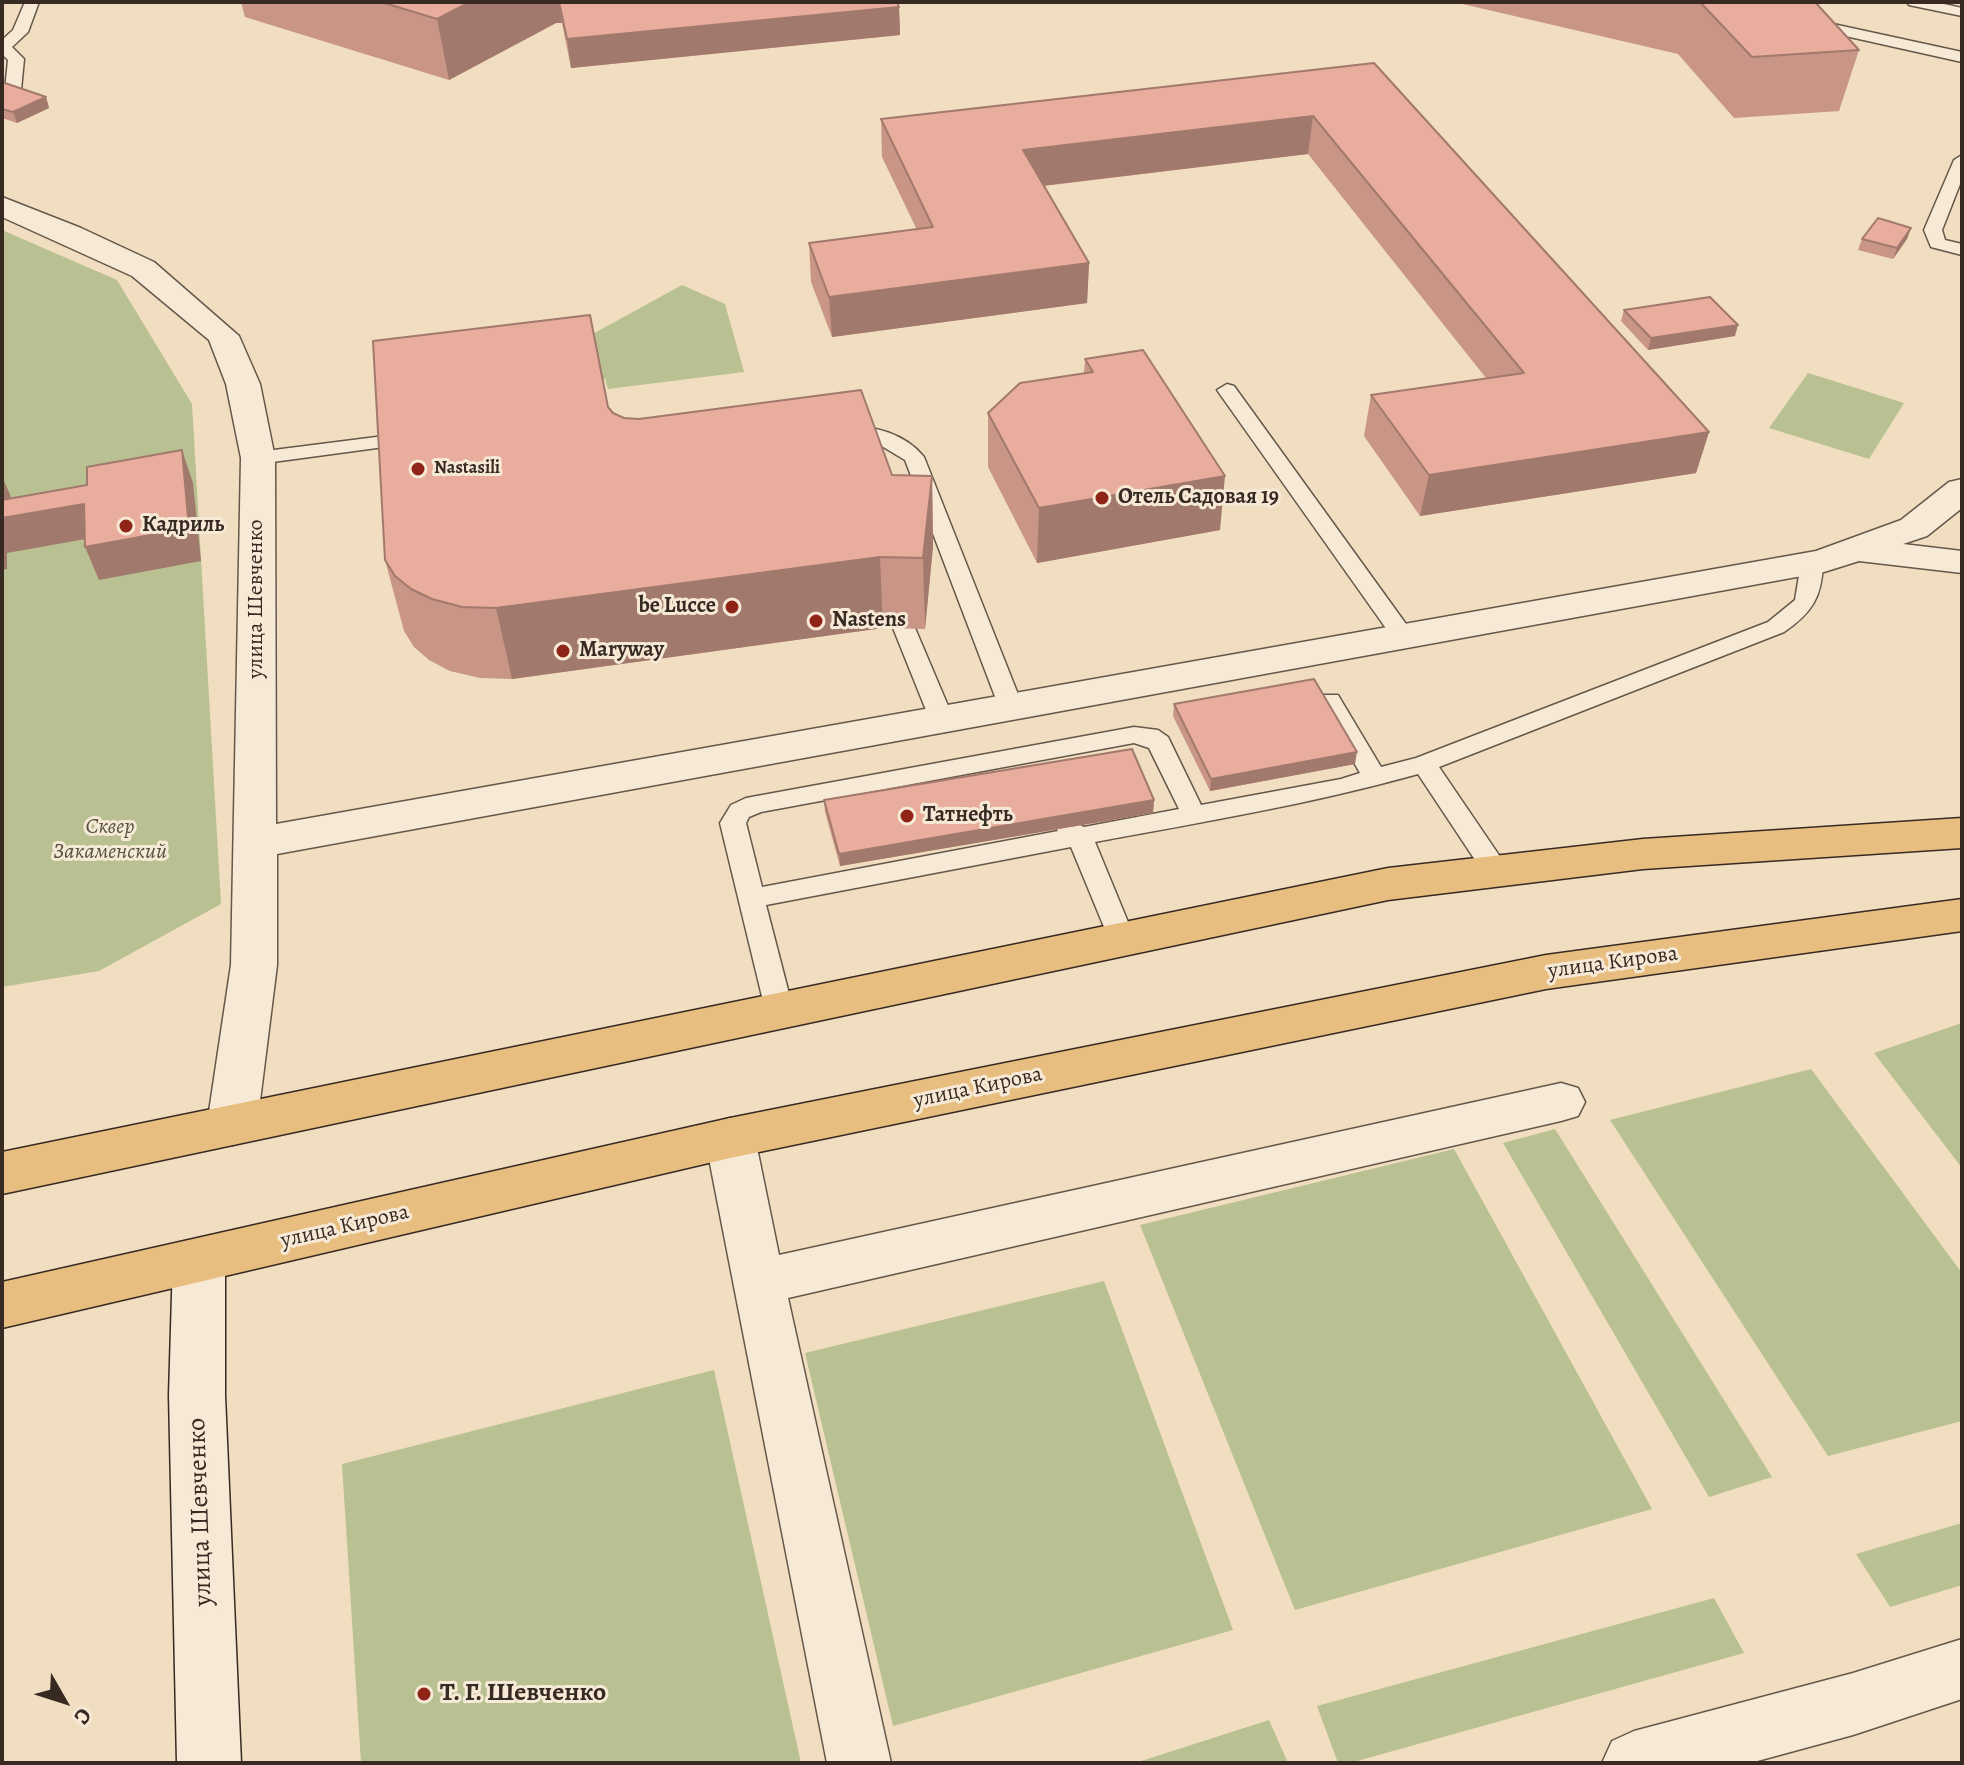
<!DOCTYPE html>
<meta charset="utf-8">
<style>
body{margin:0}
#map{position:relative;width:1964px;height:1765px;overflow:hidden;background:#f1ddbf;font-family:Alegreya,serif}
canvas{display:block}
.frame{position:absolute;inset:0;border:4px solid #362a23;pointer-events:none}
.north{position:absolute;left:24px;top:1661px;width:80px;height:80px;-webkit-text-stroke:6px #f6e9d5;paint-order:stroke;rotate:129deg;font-size:22px;font-weight:700;line-height:32px;text-align:center;color:#362a23}
.north::after{content:'';display:block;margin:auto;width:28px;height:36px;background:#362a23;clip-path:polygon(50% 0,100% 100%,50% 72%,0 100%)}
</style>
<div id="map">
<canvas width="1964" height="1765"></canvas>
<div class="frame"></div>
<div class="north">С</div>
</div>
<script>
const context = document.querySelector('canvas').getContext('2d');
context.lineJoin = 'round';
function fillPath(path, color) {
  context.fillStyle = color;
  context.fill(path, 'evenodd');
}
function trace(path, color, width, dash) {
  context.strokeStyle = color;
  context.lineWidth = width;
  context.lineCap = dash ? 'butt' : 'round';
  context.setLineDash(dash || []);
  context.stroke(path);
}
function write(font, color, halo, rows, align = 'center') {
  context.font = font + ' Alegreya,serif';
  context.lineWidth = 6;
  context.setLineDash([]);
  context.textBaseline = 'middle';
  context.strokeStyle = halo;
  context.fillStyle = color;
  for (const [text, x, y, turn = 0] of rows) {
    context.save();
    context.translate(x, y);
    context.rotate((+turn || 0) * Math.PI / 180);
    context.textAlign = isNaN(turn) ? turn : align;
    if (halo) context.strokeText(text, 0, 0);
    context.fillText(text, 0, 0);
    context.restore();
  }
}
const green = new Path2D(`
 M2 230 117 280 192 404 221 904 99 971 2 987Z
 M682 285 725 304 744 372 608 389 605 379 504 391 518 375Z
 M1808 373 1904 403 1869 459 1769 428Z
 M1962 1023V1168L1874 1053Z
 M1811 1069 1962 1273V1421L1828 1456 1610 1120Z
 M1555 1129 1772 1477 1709 1497 1503 1143Z
 M1454 1149 1652 1509 1295 1610 1140 1225Z
 M1104 1281 1233 1630 893 1726 805 1353Z
 M714 1370 801 1763H361L342 1464Z
 M1962 1523V1585L1890 1607 1856 1554Z
 M1714 1598 1744 1653 1350 1763H1338L1317 1706Z
 M1269 1720 1288 1763H1135Z`);
const lane = new Path2D(`
 M25 2H39L28 32 12 47 24 59 21 90 13 95 5 90 8 60 2 54V40L13 30Z
 M1907 2H1935L1962 8V16L1909 5Z
 M1810 19 1962 52V62L1805 27V21Z
 M1962 155V179L1942 230 1945 240 1962 244V255L1931 247 1924 230 1954 160Z
 M1227 384 1234 386 1411 631 1414 636 1411 641H1395L1217 390Z
 M845 426C873 425 906 434 924 457L1023 707 1019 713H1003L999 707 905 460 875 442 838 436 835 432 838 428Z
 M392 435 402 441 399 445 258 464 248 458 258 452Z
 M1812 556 1823 563C1822 597 1812 613 1784 632L1439 767 1505 864 1509 871 1505 878 1496 880 1487 878 1418 774C1311 804 1203 822 1095 842L1135 939 1131 946 1122 949 1113 946 1109 939 1071 847 766 905 794 1013 790 1020 780 1024 770 1020 766 1013 720 823 731 805 746 798 1134 727 1158 730 1168 737 1201 805 1341 779 1360 773 1318 700 1322 695H1338L1381 767 1416 758 1768 622 1795 600 1801 563ZM1134 743 1149 748 1179 809 1084 827 1069 819 1060 822 1056 828 1058 831 762 887 746 823 749 817 761 812Z
 M904 621 912 623 915 628 954 720 950 726H934L930 720 893 628 896 623Z`);
const street = new Path2D(`
 M2 197 81 228 154 262 239 336 260 384 275 458 276 824 1816 551 1901 520 1949 482 1962 479V508L1927 536 1903 544 1962 551V573L1859 561 1824 572 277 854V965L257 1125 249 1139 232 1145 215 1139 207 1125 231 965 241 458 226 384 209 340 132 276 2 217Z
 M1561 1083 1578 1088 1585 1102 1578 1116 1561 1121 788 1298 891 1763H827L705 1138 712 1124 730 1118 748 1124 755 1138 779 1255Z
 M1962 1639V1699L1853 1735 1750 1763H1602L1612 1741 1634 1731 1853 1673Z`);
const secondary = new Path2D(`
 M199 1239 217 1245 225 1261V1395L241 1763H177L169 1395 173 1261 181 1245Z`);
const primary = new Path2D(`
 M1962 818V848L1643 869 1388 900 2 1194V1152L1388 868 1643 839Z
 M1962 899V931L1546 989 730 1158 2 1328V1282L730 1118 1546 955Z`);
const wall = new Path2D(`
 M241 2H897L899 7 900 35 571 68 562 23H556L449 80 245 17Z
 M1454 2H1815L1859 50 1839 111 1734 118 1678 54Z
 M1374 63 1709 432 1696 473 1420 516 1364 436 1371 395 1486 378 1308 154 1044 186 1089 263 1087 303 832 337 811 282 809 243 917 230 882 157 881 119Z
 M2 82 46 97 49 108 17 123 2 118Z
 M1911 228 1907 239 1893 259 1858 250 1862 239Z
 M1624 310 1735 336 1648 350 1621 321Z
 M1085 359 1220 530 1037 563 988 467V413L1084 373Z
 M608 407 613 413 624 418 892 475 932 476 933 546 925 629 883 628 512 679 480 678 450 671 429 660 414 647 404 631 385 560Z
 M1174 704 1355 764 1210 791 1173 716Z
 M824 800H1154L1153 813 840 866 825 812Z`);
const shadedWall = new Path2D(`
 M470 2H559L562 23H556L449 80 437 19Z
 M899 7 900 35 571 68 567 39Z
 M46 97 49 108 17 123 13 112Z
 M1313 116 1308 154 1023 188V150Z
 M1911 228 1907 239 1893 259 1897 248Z
 M1089 263 1087 303 832 337 829 297Z
 M1738 325 1735 336 1648 350 1651 338Z
 M1709 432 1696 473 1420 516 1429 475Z
 M182 450 193 483 201 561 99 580 85 547Z
 M2 476 11 497V517L84 504 97 537 7 553V569L2 570Z
 M932 476 933 546 925 629 923 558Z
 M1225 476 1220 530 1037 563 1039 508Z
 M880 557 883 628 512 679 496 608Z
 M1357 752 1355 764 1210 791 1211 779Z
 M1154 800 1153 813 840 866 839 854Z`);
const building = new Path2D(`
 M381 2H470L437 19Z
 M559 2H897L899 7 567 39Z
 M1700 2H1815L1859 50 1752 57Z
 M1374 63 1709 432 1429 475 1371 395 1524 373 1313 116 1023 150 1089 263 829 297 809 243 933 227 881 119Z
 M2 82 46 97 13 112 2 109Z
 M1878 218 1911 228 1897 248 1862 239Z
 M1710 297 1738 325 1651 338 1624 310Z
 M590 315 608 407 613 413 624 418 639 419 861 390 892 475 932 476 923 558 880 557 496 608 462 607 432 599 411 589 395 576 385 560 373 341Z
 M1143 350 1225 476 1039 508 988 413 1020 383 1093 372 1085 359Z
 M182 450 189 528 85 547 84 504 2 518V500L87 485V467Z
 M1314 679 1357 752 1211 779 1174 704Z
 M1132 749 1154 800 839 854 824 800Z`);
const markers = [
 [418,469,8,"#8f2418"],
 [1102,498,8,"#8f2418"],
 [126,526,8,"#8f2418"],
 [732,607,8,"#8f2418"],
 [816,621,8,"#8f2418"],
 [563,651,8,"#8f2418"],
 [907,816,8,"#8f2418"],
 [424,1694,8,"#8f2418"]
];
const farPoinames = [
 ["Nastasili",434,469]
];
const poiNames = [
 ["Отель Садовая 19",1118,498],
 ["Кадриль",142,526],
 ["be Lucce",716,607,"right"],
 ["Nastens",832,621],
 ["Maryway",579,651],
 ["Татнефть",923,816]
];
const streetNames = [
 ["улица Шевченко",257,599,-90],
 ["улица Кирова",1613,963,-8],
 ["улица Кирова",978,1088,-12],
 ["улица Кирова",345,1227,-13]
];
const parkNames = [
 ["Сквер",110,828],
 ["Закаменский",110,853]
];
const nearStreetnames = [
 ["улица Шевченко",201,1512,-92]
];
const nearPoinames = [
 ["Т. Г. Шевченко",440,1694]
];
fillPath(green, '#b9c192');
trace(lane, '#65574a', 3);
trace(street, '#65574a', 3);
trace(secondary, '#362a23', 3);
trace(primary, '#362a23', 3);
fillPath(lane, '#f6e9d5');
fillPath(street, '#f6e9d5');
fillPath(secondary, '#f6e9d5');
fillPath(primary, '#e8be80');
fillPath(wall, '#c89586');
fillPath(shadedWall, '#a2796d');
fillPath(building, '#e8ad9c');
trace(building, '#a2796d', 2);
for (const [x, y, r, color] of markers) {
  const dot = new Path2D();
  dot.arc(x, y, r, 0, 2 * Math.PI);
  context.fillStyle = color;
  context.fill(dot);
  trace(dot, '#f6e9d5', 3);
}
write('bold 18px', '#362a23', '#f6e9d5', farPoinames, 'left');
write('bold 22px', '#362a23', '#f6e9d5', poiNames, 'left');
write('22px', '#362a23', '#f6e9d5', streetNames);
write('italic 22px', '#57503f', '#f6e9d5', parkNames);
write('26px', '#362a23', '#f6e9d5', nearStreetnames);
write('bold 26px', '#362a23', '#f6e9d5', nearPoinames, 'left');
</script>
